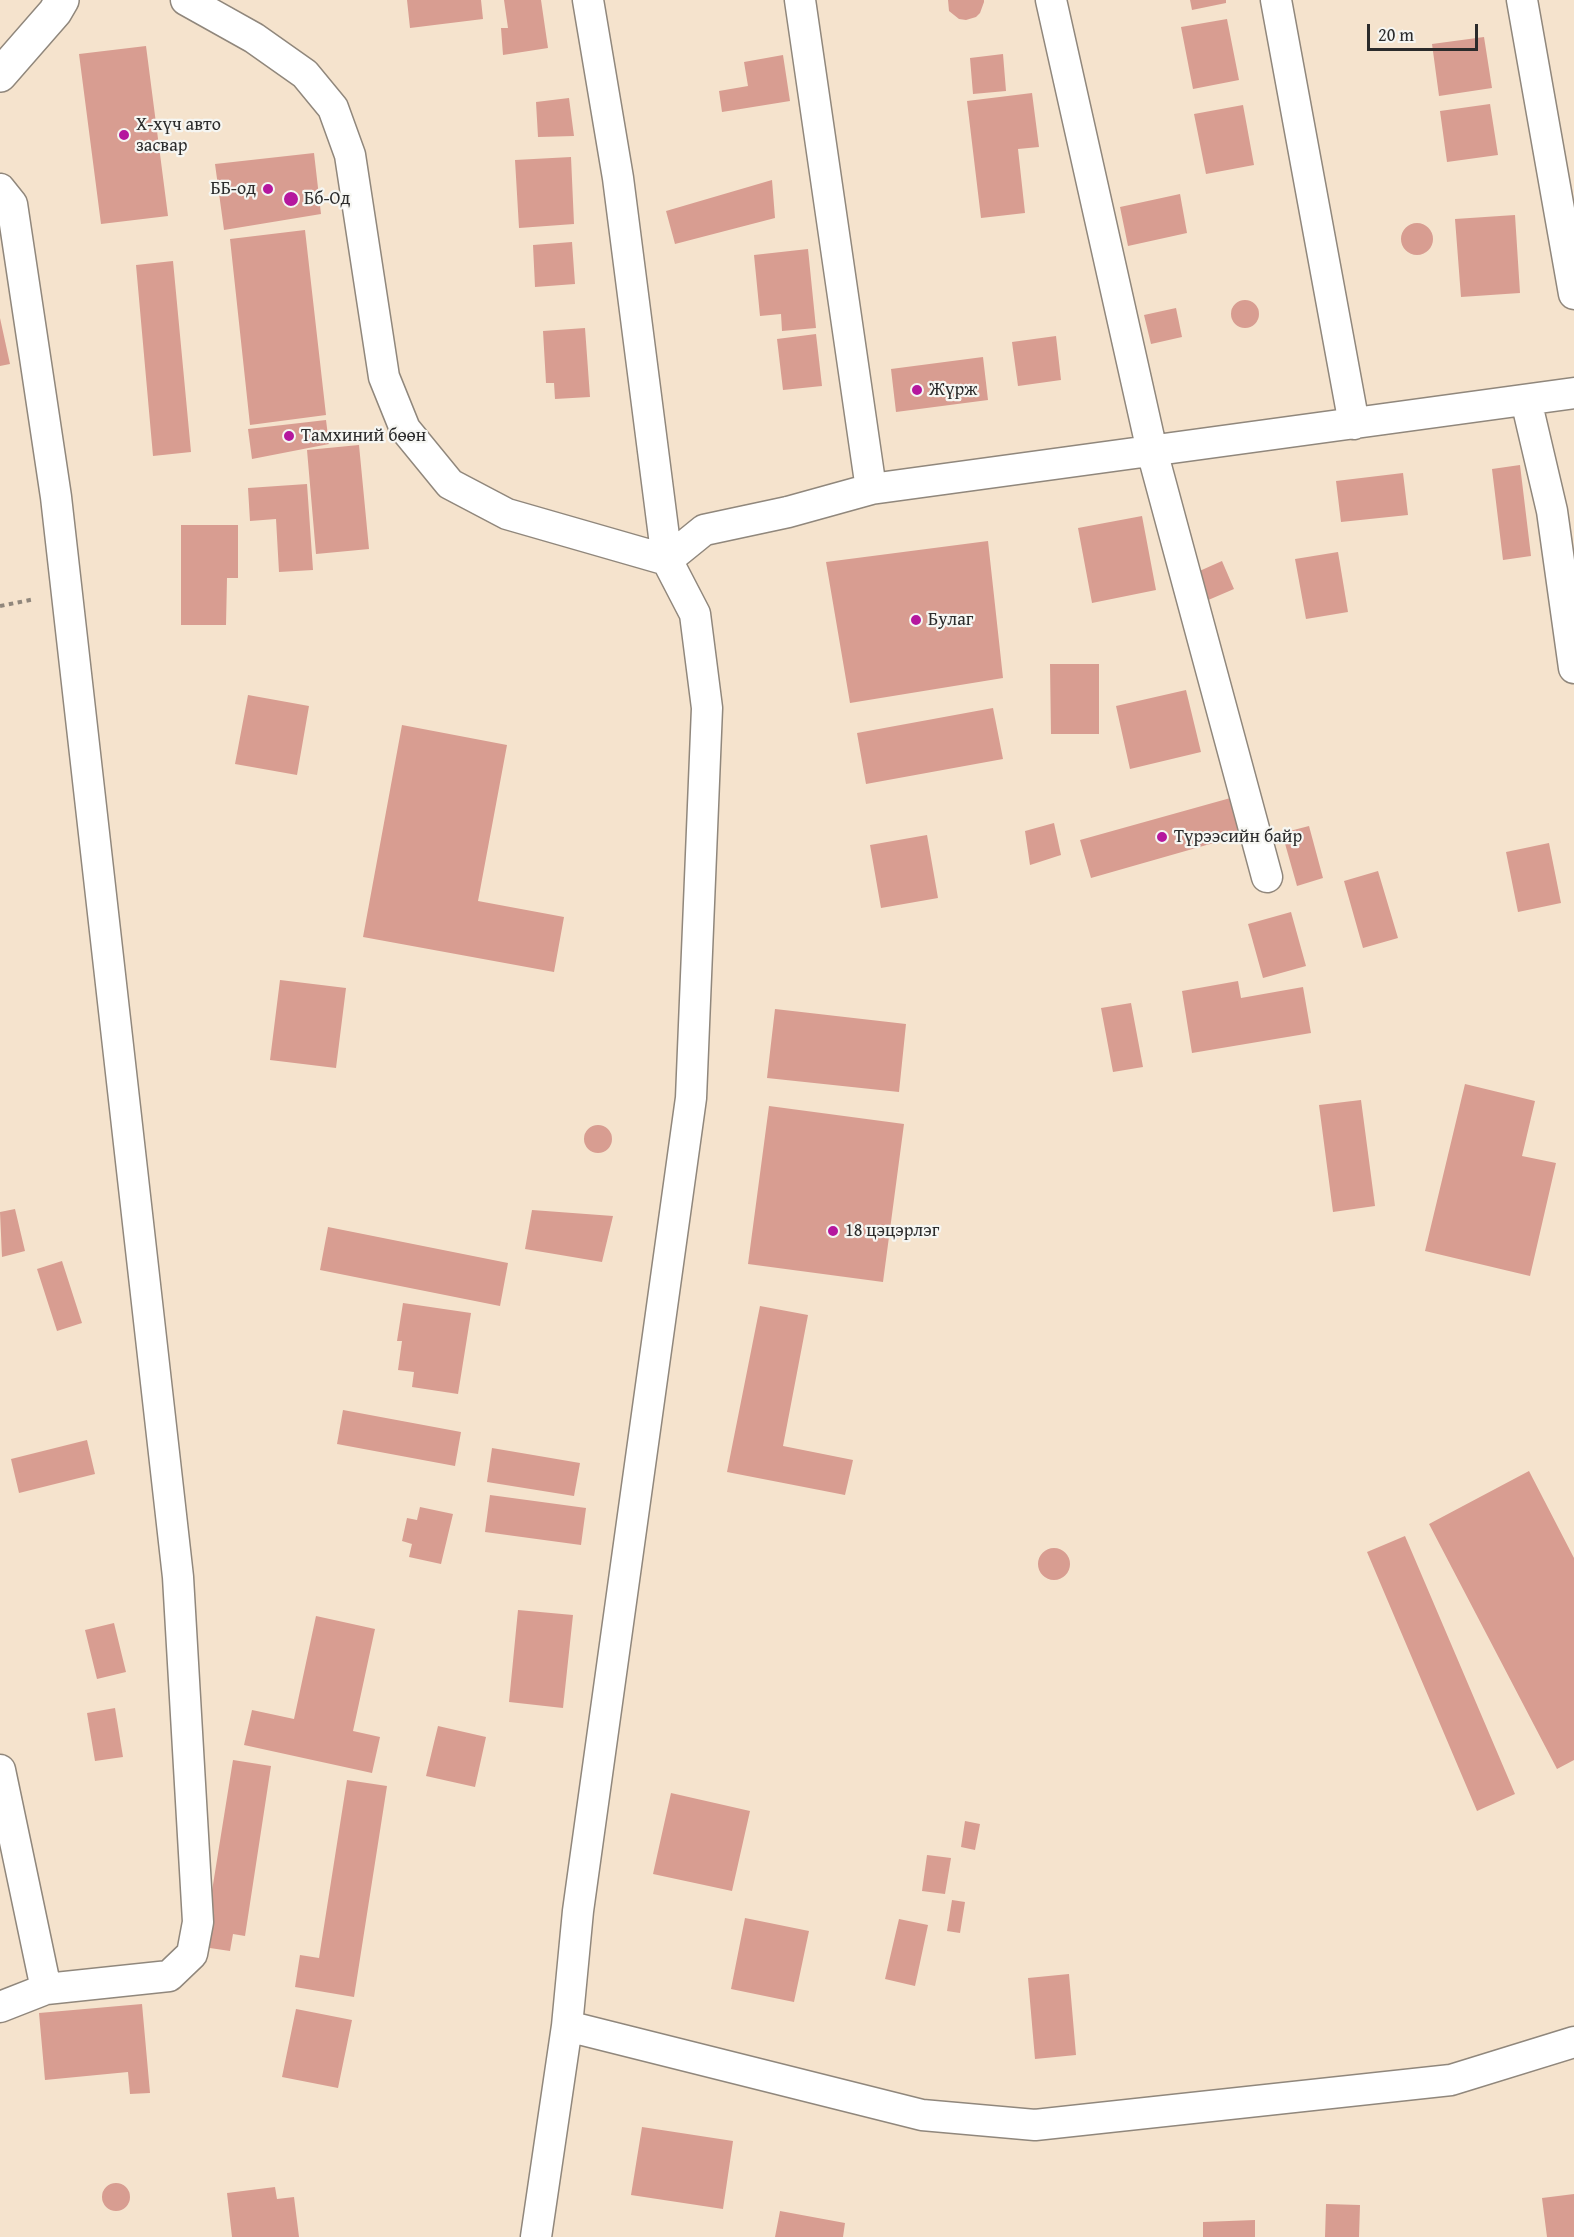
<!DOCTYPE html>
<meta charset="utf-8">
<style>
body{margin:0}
#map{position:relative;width:1574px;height:2237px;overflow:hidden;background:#f5e3cd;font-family:"Gentium Book Plus",serif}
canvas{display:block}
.scale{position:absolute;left:1367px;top:24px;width:111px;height:27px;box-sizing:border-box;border:3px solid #2b2b2b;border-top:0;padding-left:8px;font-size:18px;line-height:21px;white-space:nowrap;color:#2b2b2b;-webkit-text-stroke:4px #f6f6f2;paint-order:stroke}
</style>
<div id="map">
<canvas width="1574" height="2237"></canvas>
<div class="scale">20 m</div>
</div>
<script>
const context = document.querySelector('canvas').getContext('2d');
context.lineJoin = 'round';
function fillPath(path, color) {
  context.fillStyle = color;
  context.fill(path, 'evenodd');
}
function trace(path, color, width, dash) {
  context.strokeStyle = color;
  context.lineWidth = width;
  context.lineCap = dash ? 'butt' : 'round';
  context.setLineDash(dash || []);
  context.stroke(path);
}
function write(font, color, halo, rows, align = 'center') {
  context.font = font + ' "Gentium Book Plus",serif';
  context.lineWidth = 4.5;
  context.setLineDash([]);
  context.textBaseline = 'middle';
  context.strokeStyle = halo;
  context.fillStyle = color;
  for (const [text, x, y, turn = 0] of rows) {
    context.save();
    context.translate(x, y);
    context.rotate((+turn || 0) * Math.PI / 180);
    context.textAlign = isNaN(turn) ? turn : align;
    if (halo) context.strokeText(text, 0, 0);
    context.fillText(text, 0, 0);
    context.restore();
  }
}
const building = new Path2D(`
 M407 0H481L483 19 410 28Z
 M504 0H541L548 48 503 55 501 28H508Z
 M948 0H984V2L980 13 976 17 966 20 959 19 949 11Z
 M1190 0H1226V3L1192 10Z
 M1227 19 1239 80 1193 89 1181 27Z
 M1484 37 1492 88 1439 96 1432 44Z
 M146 46 168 216 101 224 79 54Z
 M1003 54 1006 91 973 94 970 58Z
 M783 55 790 101 722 112 719 91 748 86 744 62Z
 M1032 93 1039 147 1018 149 1025 213 981 218 967 101Z
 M569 98 574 136 538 137 536 102Z
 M1490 104 1498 155 1447 162 1440 111Z
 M1243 105 1254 165 1206 174 1194 114Z
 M314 153 321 214 224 230 215 164Z
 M571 157 574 224 519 228 515 160Z
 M772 180 775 218 675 244 666 211Z
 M1180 194 1187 233 1128 246 1120 207Z
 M1515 215 1520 293 1461 297 1455 219Z
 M1401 239a16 16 0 1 1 32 0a16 16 0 1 1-32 0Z
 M305 230 326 415 250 425 230 239Z
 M572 242 575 284 535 287 533 245Z
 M808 249 816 328 782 331 781 314 760 316 754 255Z
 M173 261 191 452 153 456 136 265Z
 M1231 314a14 14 0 1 1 28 0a14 14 0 1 1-28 0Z
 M1176 308 1182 337 1151 344 1144 315Z
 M0 318 10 364 0 366Z
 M585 328 590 397 555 399 554 383H546L543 331Z
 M816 334 822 386 783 390 777 339Z
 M1056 336 1061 380 1018 386 1012 342Z
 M983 357 988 400 896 412 891 369Z
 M326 420 329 444 252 459 248 429Z
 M359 445 369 549 316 554 307 450Z
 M1520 465 1531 556 1503 560 1492 469Z
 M1403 473 1408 515 1341 522 1336 481Z
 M307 484 313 570 279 572 276 519 250 521 248 488Z
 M1142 516 1156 590 1092 603 1078 528Z
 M181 525H238V578H227L226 625H181Z
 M988 541 1003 678 850 703 826 562Z
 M1338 552 1348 612 1306 619 1295 559Z
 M1222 561 1234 589 1206 601 1195 573Z
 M1050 664H1099V734H1051Z
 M1186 690 1201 752 1130 769 1116 706Z
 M248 695 309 706 297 775 235 764Z
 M993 708 1003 759 866 784 857 733Z
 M402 725 507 745 478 901 564 917 554 972 363 937Z
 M1234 797 1245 834 1091 878 1080 840Z
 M1054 823 1061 855 1030 865 1025 831Z
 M1309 826 1323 878 1297 886 1282 833Z
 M927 835 938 898 881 908 870 845Z
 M1549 843 1561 903 1518 912 1506 852Z
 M1378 871 1398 938 1363 948 1344 881Z
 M1291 912 1306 966 1263 978 1248 924Z
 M280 980 346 988 336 1068 270 1060Z
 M1238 981 1241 998 1303 987 1311 1033 1192 1053 1182 991Z
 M1131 1003 1143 1067 1113 1072 1101 1008Z
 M775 1009 906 1024 899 1092 767 1078Z
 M1465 1084 1535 1101 1522 1156 1556 1163 1530 1276 1425 1251Z
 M1361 1100 1375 1206 1333 1212 1319 1105Z
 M769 1106 904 1124 883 1282 748 1264Z
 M584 1139a14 14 0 1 1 28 0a14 14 0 1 1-28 0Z
 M15 1209 25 1251 2 1257 0 1212Z
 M532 1210 613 1216 602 1262 525 1249Z
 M328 1227 508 1263 500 1306 320 1270Z
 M62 1261 82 1323 57 1331 37 1269Z
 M403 1303 471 1313 458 1394 412 1387 414 1372 398 1370 402 1341H397Z
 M760 1306 808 1315 783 1446 853 1460 845 1495 727 1472Z
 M343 1410 461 1432 455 1466 337 1444Z
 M87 1440 95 1474 19 1493 11 1459Z
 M492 1448 580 1463 574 1496 487 1482Z
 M1529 1471 1574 1558V1760L1557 1769 1429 1524Z
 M490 1495 586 1508 581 1545 485 1532Z
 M420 1507 453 1514 441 1564 409 1557 412 1544 402 1541 407 1518 417 1520Z
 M1405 1536 1515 1794 1477 1811 1367 1552Z
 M1038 1564a16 16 0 1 1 32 0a16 16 0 1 1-32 0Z
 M518 1610 573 1615 563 1708 509 1702Z
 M316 1616 375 1629 353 1731 380 1737 372 1773 244 1745 252 1710 294 1719Z
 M114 1623 126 1672 97 1679 85 1630Z
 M115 1708 123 1757 95 1761 87 1713Z
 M438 1726 486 1737 475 1787 426 1776Z
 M233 1760 271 1766 245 1936 233 1934 230 1951 203 1947Z
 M347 1780 387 1786 354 1997 295 1987 300 1955 319 1958Z
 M671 1793 750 1811 732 1891 653 1874Z
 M965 1821 980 1824 975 1850 961 1847Z
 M927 1855 951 1858 945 1894 922 1891Z
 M952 1900 965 1902 960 1933 947 1931Z
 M745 1918 809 1931 794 2002 731 1989Z
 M899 1919 928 1925 915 1986 885 1979Z
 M1069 1974 1076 2055 1035 2059 1028 1978Z
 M142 2004 150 2093 130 2094 128 2072 45 2080 39 2013Z
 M296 2009 352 2020 338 2088 282 2077Z
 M642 2127 733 2141 723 2209 631 2195Z
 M102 2197a14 14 0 1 1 28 0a14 14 0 1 1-28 0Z
 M275 2187 277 2199 294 2197 299 2237H232L227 2193Z
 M1574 2194V2237H1547L1542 2198Z
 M1326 2204 1360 2205 1359 2237H1325Z
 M780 2211 845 2223 843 2237H775Z
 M1255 2220V2237H1203V2222Z`);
const path = new Path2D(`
 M0 606 35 599`);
const street = new Path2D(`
 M186 0 254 38 305 74 333 108 350 155 384 377 405 429 450 484 507 514 667 560 695 614 707 708 691 1098 578 1911 567 2026 536 2237
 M588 0 618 178 667 560
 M800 0 871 489
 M1051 0 1152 451 1267 877
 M1276 0 1354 424
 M1522 0 1574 294
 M0 189 12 204 56 497 178 1577 198 1922 192 1954 169 1976 46 1989 0 2007
 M1526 400 1552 511 1574 668
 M667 560 704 530 788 512 871 489 1574 393
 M0 1770 46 1989
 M567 2026 922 2115 1035 2125 1451 2080 1574 2042`);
const secondary = new Path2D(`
 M0 75 55 12 62 0`);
const markers = [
 [124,135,6,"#b5179e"],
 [268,189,6,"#b5179e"],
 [291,199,8,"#b5179e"],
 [917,390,6,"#b5179e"],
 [289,436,6,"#b5179e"],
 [916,620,6,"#b5179e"],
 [1162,837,6,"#b5179e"],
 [833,1231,6,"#b5179e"]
];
const poiNames = [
 ["Х-хүч авто",136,125],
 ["засвар",136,146],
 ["ББ-од",256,189,"right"],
 ["Бб-Од",304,199],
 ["Жүрж",929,390],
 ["Тамхиний бөөн",301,436],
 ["Булаг",928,620],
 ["Түрээсийн байр",1174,837],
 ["18 цэцэрлэг",845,1231]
];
fillPath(building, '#d89d91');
trace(street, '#90877c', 33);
trace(secondary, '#90877c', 36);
trace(path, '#90877c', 4, [4.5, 4.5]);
trace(street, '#fff', 30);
trace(secondary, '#fff', 33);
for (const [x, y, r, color] of markers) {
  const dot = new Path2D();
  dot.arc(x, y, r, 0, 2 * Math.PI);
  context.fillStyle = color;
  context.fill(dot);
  trace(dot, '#f6f6f2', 2);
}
write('18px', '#2b2b2b', '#f6f6f2', poiNames, 'left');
</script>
